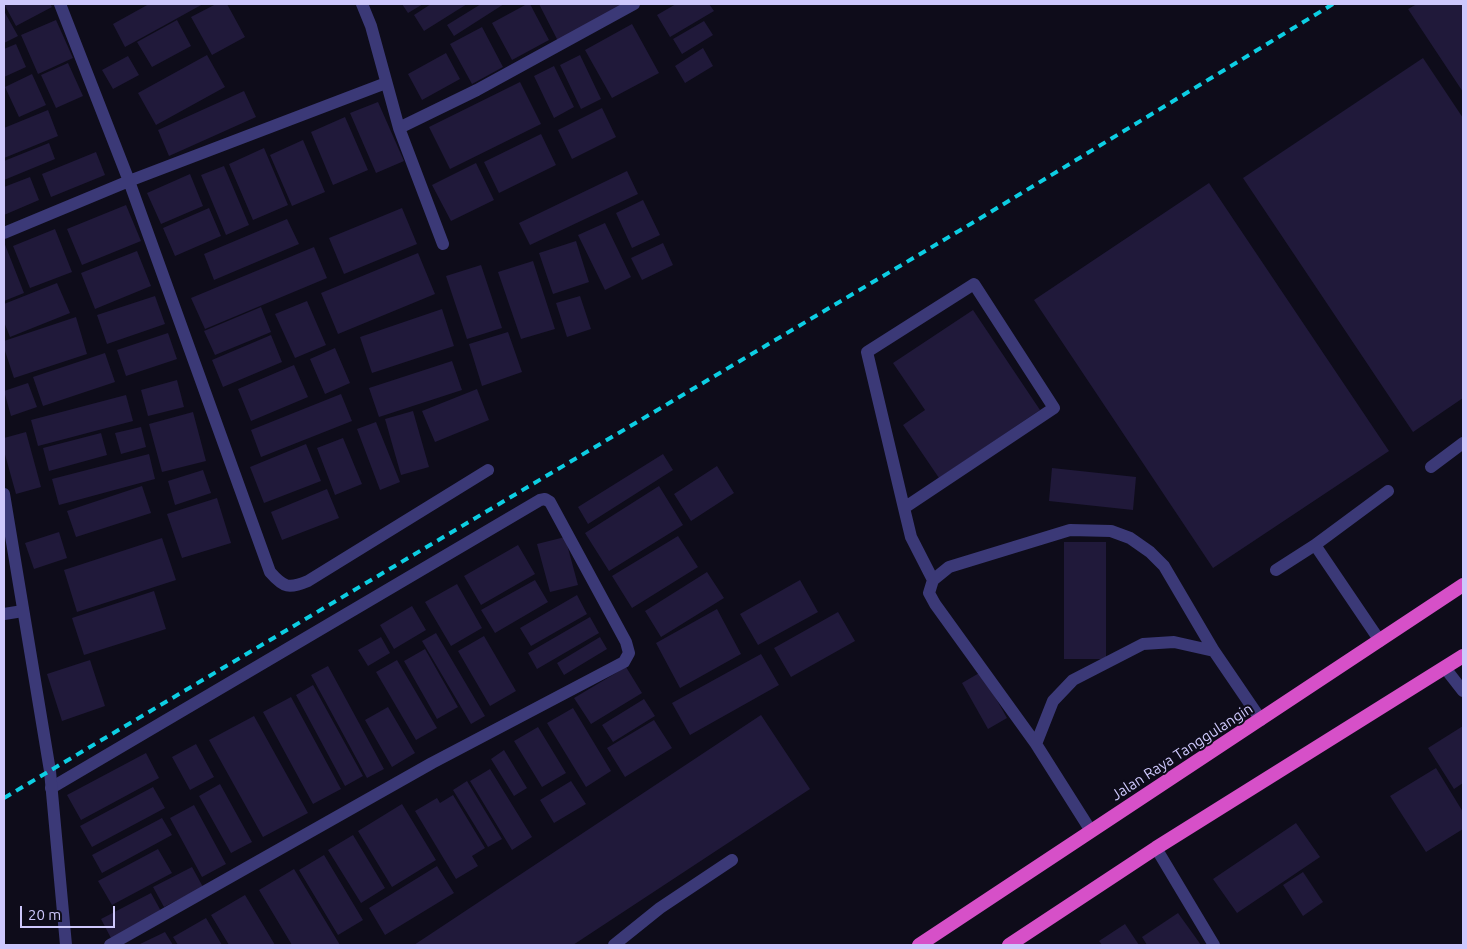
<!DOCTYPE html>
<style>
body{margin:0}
#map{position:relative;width:1467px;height:949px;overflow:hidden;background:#0e0c1a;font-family:Ubuntu,sans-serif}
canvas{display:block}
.frame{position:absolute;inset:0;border:5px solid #cec8fc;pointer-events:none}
.scale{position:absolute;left:20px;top:906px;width:95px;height:22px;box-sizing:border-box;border:2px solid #cec8fc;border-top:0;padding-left:6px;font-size:15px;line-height:18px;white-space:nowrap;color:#cec8fc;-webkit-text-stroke:4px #0e0c1a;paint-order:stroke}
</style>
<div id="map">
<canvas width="1467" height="949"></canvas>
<div class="frame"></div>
<div class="scale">20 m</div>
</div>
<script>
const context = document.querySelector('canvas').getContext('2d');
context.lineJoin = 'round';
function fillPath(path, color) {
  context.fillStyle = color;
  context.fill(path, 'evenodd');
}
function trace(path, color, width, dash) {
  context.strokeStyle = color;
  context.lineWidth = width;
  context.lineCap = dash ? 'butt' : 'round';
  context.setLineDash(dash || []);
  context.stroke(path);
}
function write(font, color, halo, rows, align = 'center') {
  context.font = font + ' Ubuntu,sans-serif';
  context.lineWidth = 4;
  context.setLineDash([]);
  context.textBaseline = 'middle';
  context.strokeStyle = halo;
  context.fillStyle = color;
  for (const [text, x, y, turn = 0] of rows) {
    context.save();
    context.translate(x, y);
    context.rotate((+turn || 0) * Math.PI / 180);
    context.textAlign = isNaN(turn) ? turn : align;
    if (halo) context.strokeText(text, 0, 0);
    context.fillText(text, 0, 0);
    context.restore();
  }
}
const building = new Path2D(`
 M4 4H50L52 7 16 26Z
 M149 4H203L125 47 113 24Z
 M216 4H227L245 37 212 55 191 17Z
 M402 4H423L408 13Z
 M431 4H467L424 31 414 15Z
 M481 4H504L454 36 447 25Z
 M527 4H530L549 40 512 60 492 23Z
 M539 4H627L558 41Z
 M676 4H709L714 11 670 37 657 15Z
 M1417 4H1463V92L1408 9Z
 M4 11 18 36 4 43Z
 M56 20 73 58 38 74 21 35Z
 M177 20 191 46 152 67 137 42Z
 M704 21 713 35 682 54 673 39Z
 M632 24 659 73 612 98 585 50Z
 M482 27 503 67 472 84 450 44Z
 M16 44 26 67 4 77V49Z
 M703 48 713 66 685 83 675 66Z
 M446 53 460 79 422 100 408 74Z
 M207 55 225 87 156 125 138 93Z
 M580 55 601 99 581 109 560 65Z
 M128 56 139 75 113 89 102 70Z
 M1423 58 1463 118V398L1413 432 1243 178Z
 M68 63 83 96 56 108 41 75Z
 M554 66 574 107 554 118 534 76Z
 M32 74 46 105 19 117 5 87Z
 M520 82 541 124 450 169 429 127Z
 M244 91 256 117 169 156 158 130Z
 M378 102 404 161 376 173 350 113Z
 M602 108 616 137 572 159 558 130Z
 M48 110 58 136 4 158V128Z
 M345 117 368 170 333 185 311 132Z
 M541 134 556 165 499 193 484 162Z
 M303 140 325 192 292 206 270 155Z
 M49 143 55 159 4 180V161Z
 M264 148 288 205 253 220 229 164Z
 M96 152 105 175 51 197 42 174Z
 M476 163 494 200 451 221 432 185Z
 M224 166 249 225 226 235 201 175Z
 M627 171 638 194 530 245 519 223Z
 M190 174 203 206 161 224 147 193Z
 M30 177 39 200 4 215V187Z
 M1209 183 1389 451 1213 568 1034 300Z
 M643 200 660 235 632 248 616 213Z
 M126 205 141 241 82 265 67 229Z
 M209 208 221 236 175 256 163 228Z
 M402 208 417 244 344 274 329 238Z
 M287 219 299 244 214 280 204 254Z
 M605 223 631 277 605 290 578 235Z
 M55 229 72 272 30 288 13 246Z
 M576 241 589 282 553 294 539 253Z
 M4 242 24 293 4 301Z
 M663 243 673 265 642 280 631 258Z
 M314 247 327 278 205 329 191 298Z
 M137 251 151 286 95 309 81 273Z
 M418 253 435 294 338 334 321 293Z
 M533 261 555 329 521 339 498 272Z
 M481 265 502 328 467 339 446 276Z
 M57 283 70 313 10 337 4 322V304Z
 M155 296 165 324 107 344 97 315Z
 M580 296 591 329 567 337 556 303Z
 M307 301 326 345 295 358 275 314Z
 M261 307 271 332 215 355 204 331Z
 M442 309 454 346 372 373 360 337Z
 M973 310 1040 410 939 478 903 425 925 410 893 363Z
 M76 317 87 354 14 378 4 348V341Z
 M508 332 522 372 482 386 469 344Z
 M168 333 177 359 126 376 117 350Z
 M271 335 282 362 223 387 212 360Z
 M335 348 350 383 325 394 310 359Z
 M105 353 115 382 43 406 33 377Z
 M452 361 462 390 379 417 369 388Z
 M294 365 308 397 251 421 238 389Z
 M177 380 184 407 148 416 141 390Z
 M28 383 37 407 11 416 4 391Z
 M477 389 489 420 435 442 422 411Z
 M341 394 352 421 261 457 251 430Z
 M126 395 133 421 38 446 31 420Z
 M413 411 429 467 401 475 385 419Z
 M193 412 206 461 162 472 149 424Z
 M376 422 400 482 380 490 357 429Z
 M141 427 146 447 121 454 115 433Z
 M26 432 41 487 16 494 4 451V438Z
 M101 433 107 455 49 471 43 448Z
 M343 438 362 484 335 495 317 448Z
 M306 444 321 481 264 503 250 467Z
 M149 454 155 479 59 505 52 479Z
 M663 454 673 470 588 524 578 507Z
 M717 466 734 493 691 521 674 494Z
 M1052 468 1136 477 1133 510 1049 501Z
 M203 470 211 493 175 505 168 481Z
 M142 486 151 513 76 537 67 511Z
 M659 486 683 525 609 571 585 533Z
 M327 489 339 518 282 540 271 512Z
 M217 498 231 543 182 558 167 514Z
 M59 532 67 558 34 569 25 543Z
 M678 536 698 567 632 608 612 576Z
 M565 537 578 585 550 592 537 544Z
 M162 538 176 580 77 612 64 570Z
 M1064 542H1106V659H1064Z
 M518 545 535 574 481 605 464 576Z
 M707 572 724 598 661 637 645 611Z
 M535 580 548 602 495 633 481 610Z
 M800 580 818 612 758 645 740 614Z
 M457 584 482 628 451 646 425 602Z
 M154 591 166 629 84 655 72 618Z
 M577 595 587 614 531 646 520 628Z
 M412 606 426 630 394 649 380 625Z
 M717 609 741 654 680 688 656 643Z
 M838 612 855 641 791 677 774 648Z
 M590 617 599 633 537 669 528 653Z
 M436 633 485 716 471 724 422 641Z
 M484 636 516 691 490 706 458 651Z
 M381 637 390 653 368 666 358 650Z
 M600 637 607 649 564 675 557 663Z
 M425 649 458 707 437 719 404 661Z
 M761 654 779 685 690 735 672 703Z
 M90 660 105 706 62 721 47 674Z
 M397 660 437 728 416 740 376 672Z
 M328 666 384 769 367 778 311 675Z
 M626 667 642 693 591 724 574 698Z
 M981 672 1007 718 988 729 962 683Z
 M313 685 363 776 345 786 296 695Z
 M291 697 341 789 313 804 263 712Z
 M644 699 655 716 613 742 602 725Z
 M388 707 415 753 392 767 365 720Z
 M573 708 611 771 586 787 547 723Z
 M761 715 810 789 573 945H414Z
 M254 716 308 813 263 837 209 740Z
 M654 720 672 748 625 777 607 748Z
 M1463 726V783L1454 789 1428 748Z
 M538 727 566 773 542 787 514 741Z
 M196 744 214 777 190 790 172 757Z
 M504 750 527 788 514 796 491 759Z
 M146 753 159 778 81 820 67 795Z
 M1436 768 1463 812V829L1426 852 1390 796Z
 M490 769 532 837 512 850 470 781Z
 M467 781 502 839 488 847 453 790Z
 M571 781 586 804 554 823 540 800Z
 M220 784 252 842 231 853 199 796Z
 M153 787 165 808 92 847 80 826Z
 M453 795 485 848 472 856 478 866 456 879 415 811 437 798 440 803Z
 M402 804 436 860 392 887 358 831Z
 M194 805 226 864 202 877 170 818Z
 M162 818 172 835 102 873 92 855Z
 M1296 823 1320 857 1237 913 1213 879Z
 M353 835 385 888 361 903 328 850Z
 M158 849 172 873 112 905 98 881Z
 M324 855 363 920 338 935 299 870Z
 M437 866 454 893 385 935 369 908Z
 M192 867 203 887 164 907 153 887Z
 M294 869 340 945H292L259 890Z
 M1303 872 1323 902 1303 916 1283 885Z
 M151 893 162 913 112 940 101 919Z
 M245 895 275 945H229L211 915Z
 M1178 913 1201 945H1147L1142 937Z
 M206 918 222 945H178L173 937Z
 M1125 924 1139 945H1102L1099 941Z
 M165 932 173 945H138Z`);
const service = new Path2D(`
 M1431 467 1463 443
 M904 508 867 352 974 284 1054 408 904 508 911 537 933 580
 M1315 545 1380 641
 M1276 570 1315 545 1388 491
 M1445 668 1463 691
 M1036 744 1053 701 1073 680 1143 644 1174 642 1214 651
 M1091 831 1036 744 935 604 929 593 933 580 949 567 1070 530 1111 531 1130 538 1150 552 1164 566 1214 651 1261 720
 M614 945 660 908 732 860`);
const minor = new Path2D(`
 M60 4 129 181 270 572C284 588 289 589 308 581L488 470
 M362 4 371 26 399 128 443 244
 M399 128 477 90 634 4
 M4 233 129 181 386 83
 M4 614 23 611
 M51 788 540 500 545 499 550 502 626 642 629 653 624 662 432 763 110 945
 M1156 848 1214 945`);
const tertiary = new Path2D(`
 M4 494 50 771 66 945`);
const trunk = new Path2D(`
 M919 945 1463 585
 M1009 945 1156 848 1463 656`);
const rail = new Path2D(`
 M4 798 974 222 1333 4`);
const streetNames = [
 ["Jalan Raya Tanggulangin",1182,752,-33]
];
fillPath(building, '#20193a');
trace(service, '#3b3977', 12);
trace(minor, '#3b3977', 12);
trace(tertiary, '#3b3977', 12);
trace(trunk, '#d650c8', 14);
trace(rail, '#0dcee3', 4, [8, 6]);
write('15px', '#cec8fc', '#0e0c1a', streetNames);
</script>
